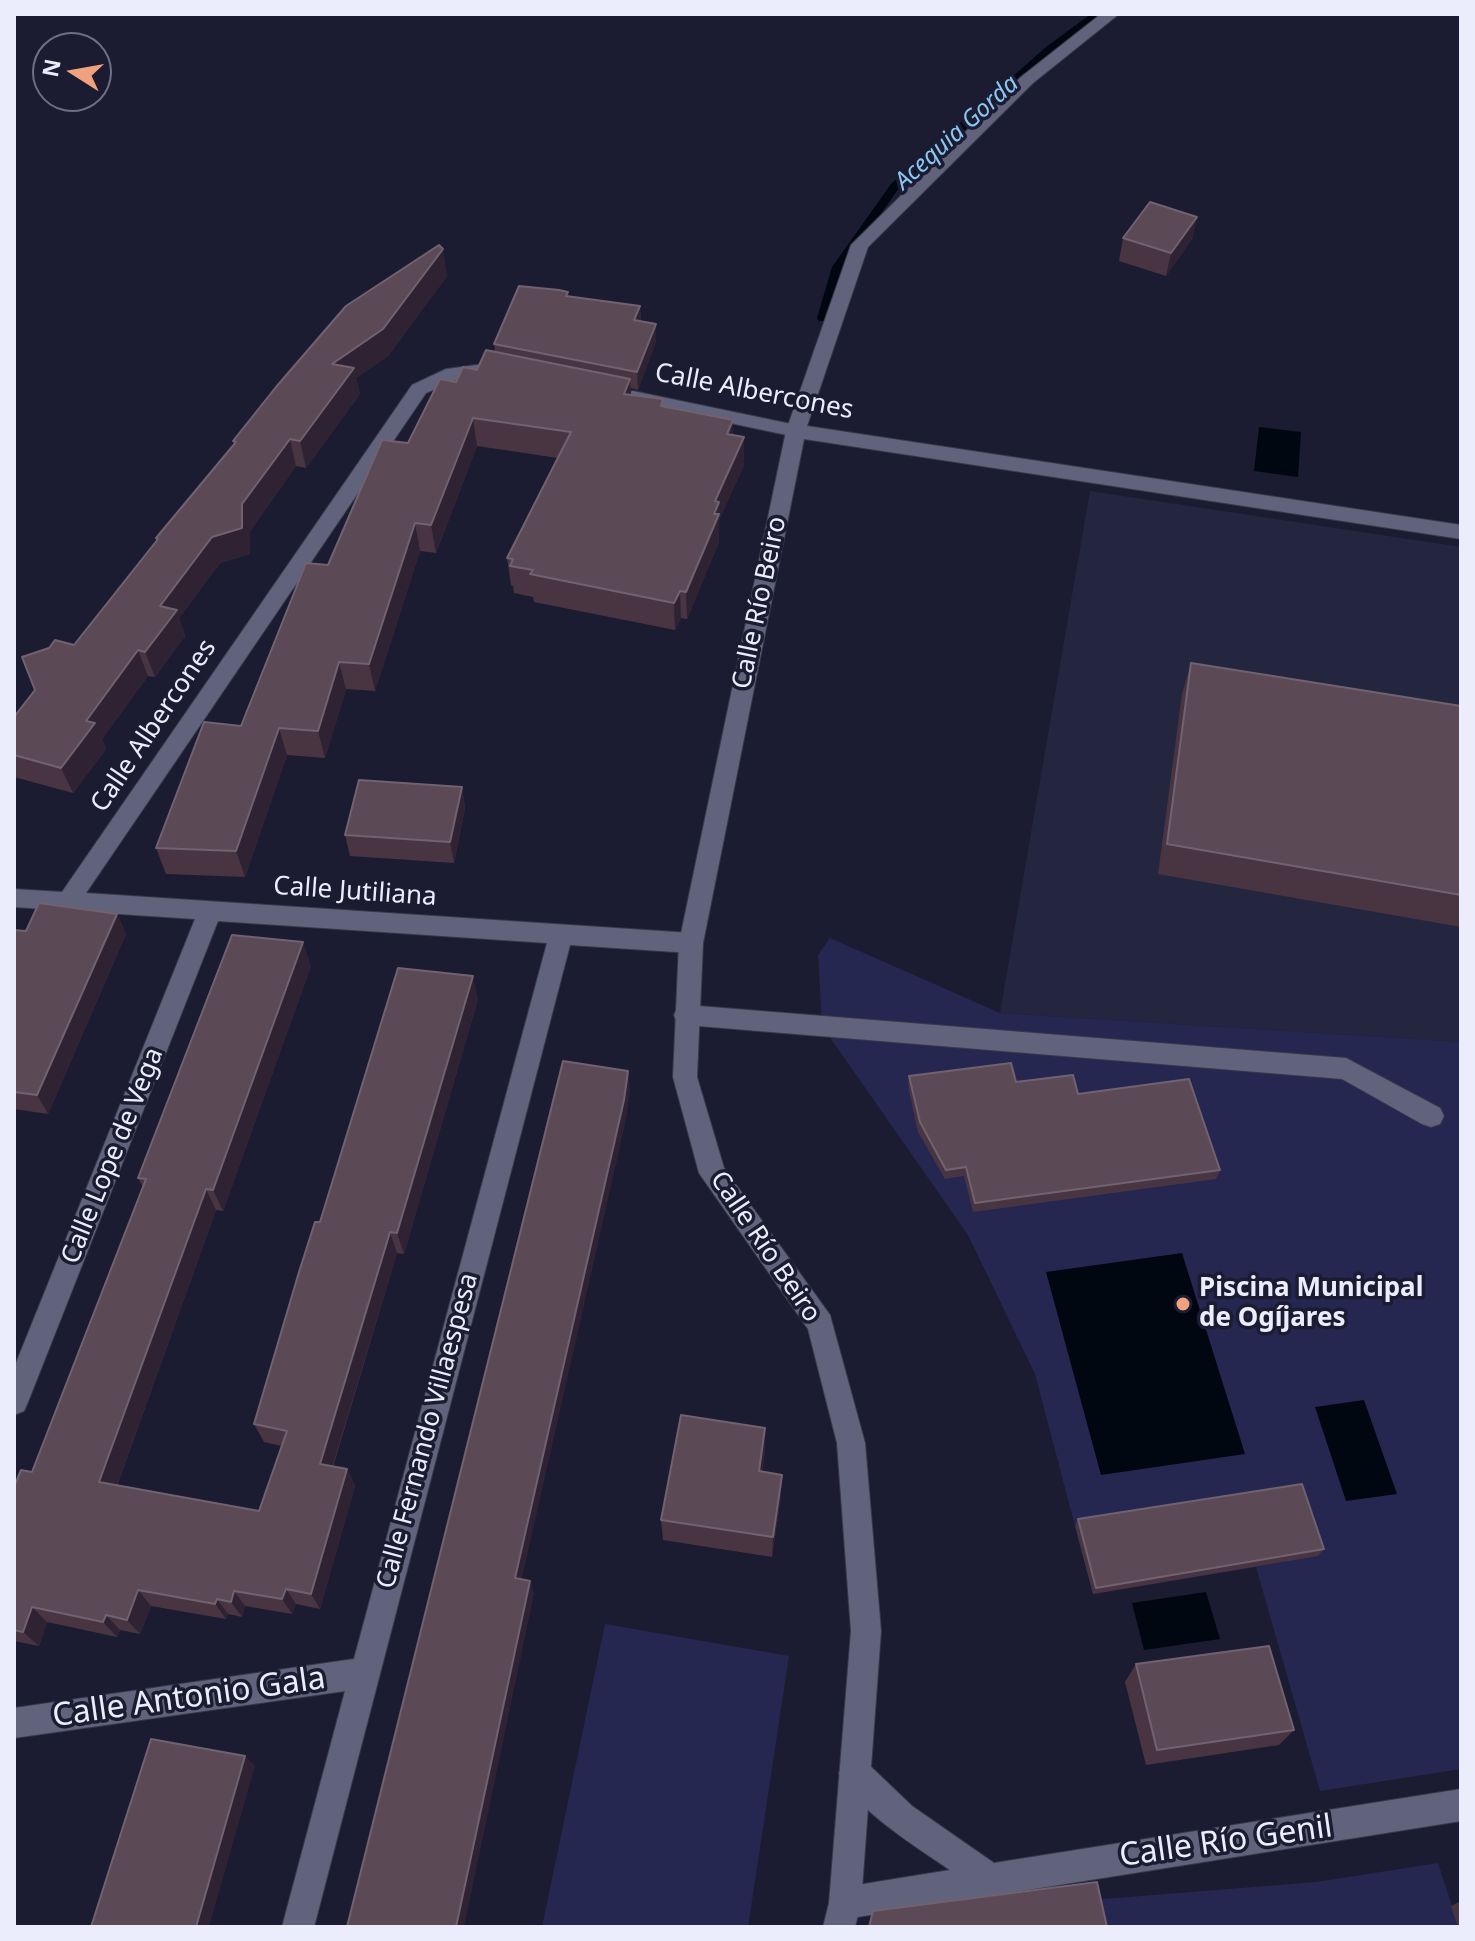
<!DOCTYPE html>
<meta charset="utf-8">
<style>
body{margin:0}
#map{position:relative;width:1475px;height:1941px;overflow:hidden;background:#1b1c31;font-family:"Noto Sans",sans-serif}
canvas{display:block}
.frame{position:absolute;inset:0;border:16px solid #ebedfc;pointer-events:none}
.north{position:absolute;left:32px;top:32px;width:80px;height:80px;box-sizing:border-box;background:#1b1c31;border:2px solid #6e7082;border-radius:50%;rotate:281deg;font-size:22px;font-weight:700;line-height:32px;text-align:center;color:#ebedfc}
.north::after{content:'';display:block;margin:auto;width:28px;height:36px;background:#f1a17d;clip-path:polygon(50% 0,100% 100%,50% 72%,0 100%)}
</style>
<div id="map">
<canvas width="1475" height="1941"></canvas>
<div class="frame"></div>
<div class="north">N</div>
</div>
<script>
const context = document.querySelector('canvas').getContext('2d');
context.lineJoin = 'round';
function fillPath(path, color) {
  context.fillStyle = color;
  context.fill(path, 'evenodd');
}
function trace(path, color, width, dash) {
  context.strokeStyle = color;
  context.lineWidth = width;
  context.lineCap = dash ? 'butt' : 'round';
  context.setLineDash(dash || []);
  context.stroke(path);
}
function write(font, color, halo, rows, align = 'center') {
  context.font = font + ' "Noto Sans",sans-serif';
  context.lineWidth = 7;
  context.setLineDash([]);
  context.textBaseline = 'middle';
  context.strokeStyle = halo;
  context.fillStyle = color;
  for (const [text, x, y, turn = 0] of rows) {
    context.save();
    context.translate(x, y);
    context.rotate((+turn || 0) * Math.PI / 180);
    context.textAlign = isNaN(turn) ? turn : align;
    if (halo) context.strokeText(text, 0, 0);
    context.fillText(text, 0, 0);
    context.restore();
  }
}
const built = new Path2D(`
 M1090 491 1461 547V1042L1000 1013Z`);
const green = new Path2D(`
 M830 938 1000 1013 1461 1042V1769L1320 1791 1256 1567 1093 1594 1035 1374 968 1235 822 1026 818 955Z
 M605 1624 789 1656 748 1927H542Z
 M1438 1863 1459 1927H1085L1079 1901 1316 1882Z`);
const water = new Path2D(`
 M1259 427 1301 432 1298 477 1254 471Z
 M1182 1253 1245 1454 1101 1475 1046 1272Z
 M1364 1400 1397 1494 1346 1501 1315 1407Z
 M1206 1592 1220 1639 1144 1650 1132 1603Z`);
const stream = new Path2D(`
 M1091 14H1103L1054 51 899 188 844 267 829 318 827 321H819L817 318 832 267 891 184 1046 47Z`);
const service = new Path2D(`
 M686 1005 1346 1058 1440 1108 1444 1116 1440 1124 1431 1127 1422 1124 1342 1079 686 1025 677 1022 674 1015 677 1008Z`);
const minor = new Path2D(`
 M484 364 517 369 519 373 510 379 463 377 426 393 86 893 691 933 699 936 703 943 699 950 691 953 570 945 314 1927H282L345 1691 14 1738V1708L354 1659 547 943 218 921 28 1402 24 1411 14 1415V1368L195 919 14 907V889L62 892 412 385 446 369Z
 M633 391 796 425 806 431 796 437 626 401 624 397 626 393Z
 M855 1757 866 1762 912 1806 994 1863 1461 1789V1821L845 1919 834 1914 829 1903 834 1892 845 1887 950 1870C918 1848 854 1809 839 1773L844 1762Z`);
const tertiary = new Path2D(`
 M1101 14H1119L1033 83 868 247 807 426 1461 525V539L804 439 703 943 697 1077 724 1168 830 1315 865 1443 881 1631 861 1903 855 1927H823L829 1903 851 1631 837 1443 808 1329 699 1173 673 1077 679 943 786 431 851 245 1021 77Z`);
const wall = new Path2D(`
 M1197 217 1192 239 1166 276 1119 261 1123 238Z
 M447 276 388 356 356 378 360 394 306 468 296 466 250 531V554L220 563 179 618 185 636 155 677 148 676 102 739 106 749 73 793 14 777V717L74 645 156 541V538L234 444 233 441Z
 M568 297 640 306 641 321 656 324V341L638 390 631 388V395L664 407 733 420V435L744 465 719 520V542L687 619 681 618 675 630 534 602 533 597 514 593 513 586 511 585 507 558 558 458 477 446 436 553 420 551 375 691 346 689 325 758 287 755 245 877 166 874 156 848 241 726 328 565 408 443 456 382 477 370 495 352 494 344Z
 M1191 663 1461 706V927L1158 874 1182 694Z
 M462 787 465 808 454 863 350 856 345 835Z
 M117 914 126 934 48 1114 14 1109V930L26 931Z
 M311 966 223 1211 216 1210 117 1486 259 1511 282 1446 264 1442 254 1424 320 1222 478 999 404 1254 397 1253 333 1467 347 1469 355 1486 320 1609 296 1604 292 1614 245 1606 242 1617 228 1614 226 1619 151 1606 140 1634 120 1630 117 1637 47 1622 39 1646 14 1641V1487L32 1472 143 1187 138 1178Z
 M909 1076 1016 1082 1078 1094 1220 1170 1216 1179 973 1212 964 1176 945 1179 918 1132 908 1086Z
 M765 1428V1450L762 1471 781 1496 772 1557 663 1540 661 1520Z
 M1078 1519 1324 1549 1318 1556 1093 1594 1075 1526Z
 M1136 1664 1294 1730 1279 1745 1146 1765 1125 1682Z
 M1461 1901V1927H1458L1451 1906Z`);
const shadedWall = new Path2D(`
 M1197 217 1192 239 1166 276 1171 253Z
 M443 249 447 276 388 356 356 378 360 394 306 468 300 441 332 364Z
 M640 306 641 324 634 320Z
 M656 324V341L638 390 637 372Z
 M630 379 632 407 624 394Z
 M473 418 477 446 436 553 431 525Z
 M733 420V448L727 434Z
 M744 437V465L719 520V542L687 619 686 592 715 501Z
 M290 439 296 466 250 531V554L220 563 179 618 185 636 155 677 145 652 160 606 212 537 242 504Z
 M415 523 420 551 375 691 369 664Z
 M680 591 681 618 675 630 674 603Z
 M138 650 148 676 102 739 106 749 73 793 61 768 86 721Z
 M339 662 346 689 325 758 318 731Z
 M279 728 287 755 245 877 236 851Z
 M462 787 465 808 454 863 450 842Z
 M117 914 126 934 48 1114 37 1095Z
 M303 942 311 966 223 1211 213 1190Z
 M473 976 478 999 404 1254 397 1233Z
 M628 1071 630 1091 626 1120 519 1591 515 1578Z
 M206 1189 216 1210 112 1499 99 1482Z
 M390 1232 397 1253 328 1481 320 1464Z
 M765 1428V1450L758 1492 759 1471Z
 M347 1469 355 1486 320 1609 311 1594Z
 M782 1475 781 1496 772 1557 773 1537Z
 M530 1581 534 1594 464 1927H456Z
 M286 1589 296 1604 292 1614 282 1599Z
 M138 1590 151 1606 140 1634 127 1620Z
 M234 1591 245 1606 242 1617 231 1602Z
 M217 1599 228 1614 226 1619 215 1604Z
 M32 1607 47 1622 39 1646 23 1632Z
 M106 1615 120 1630 117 1637 103 1622Z
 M245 1756 255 1766 209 1927H196Z`);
const building = new Path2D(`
 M1150 202 1197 217 1171 253 1123 238Z
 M439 245 443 249 383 329 332 364 354 368 300 441 290 439 242 504V528L212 537 160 606 177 610 145 652 138 650 86 721 95 723 61 768 14 755V717L35 690 22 657 49 648 55 640 74 645 158 539 156 538 236 442 233 441 276 387 346 306Z
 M519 286 559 290 568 292 566 296 640 306 634 320 656 324 637 372 494 344Z
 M486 350 630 379 624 394 663 399 661 406 733 420 727 434 744 437 715 501 719 502 714 514H719L686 592 680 591 674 603 530 574 533 570 510 566 513 559 507 558 571 432 473 418 431 525 415 523 369 664 339 662 318 731 279 728 236 851 156 848 204 722 241 726 306 563 328 565 382 440 408 443 440 379 456 382 463 367 477 370Z
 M1191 663 1461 706V895L1167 844Z
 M359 780 462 787 450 842 345 835Z
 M39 903 117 914 37 1095 14 1092V930L26 931Z
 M232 935 303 942 213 1190 206 1189 99 1482 259 1511 287 1431 254 1424 299 1272 315 1222H320L398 968 473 976 397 1233 390 1232 320 1464 347 1469 311 1594 286 1589 282 1599 234 1591 231 1602 217 1599 215 1604 138 1590 127 1620 106 1615 103 1622 32 1607 23 1632 14 1630V1487L21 1470 32 1472 146 1179 138 1178Z
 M563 1061 628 1071 624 1100 515 1578 530 1581 456 1927H347Z
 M1011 1063 1016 1082 1073 1075 1078 1094 1189 1079 1220 1170 975 1203 966 1167 946 1170 920 1122 909 1076Z
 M681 1415 765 1428 759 1471 782 1475 773 1537 661 1520Z
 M1302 1484 1324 1549 1096 1588 1078 1519Z
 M1269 1646 1294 1730 1157 1750 1136 1664Z
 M151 1739 245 1756 196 1927H91Z
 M1097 1882 1107 1927H869L873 1911Z`);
const markers = [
 [1183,1304,8,"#f1a17d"]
];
const farWaternames = [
 ["Acequia Gorda",957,133,-42]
];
const streetNames = [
 ["Calle Albercones",754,392,11],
 ["Calle Río Beiro",760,603,-78],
 ["Calle Albercones",154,726,-56],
 ["Calle Jutiliana",355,892,4],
 ["Calle Lope de Vega",113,1156,-68],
 ["Calle Río Beiro",765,1247,56],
 ["Calle Fernando Villaespesa",428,1431,-75]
];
const poiNames = [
 ["Piscina Municipal",1199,1289],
 ["de Ogíjares",1199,1319]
];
const nearStreetnames = [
 ["Calle Antonio Gala",189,1698,-8],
 ["Calle Río Genil",1226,1842,-8]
];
fillPath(built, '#242640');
fillPath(green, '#252750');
fillPath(water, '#000711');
fillPath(stream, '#000711');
trace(service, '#38394a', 2);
trace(minor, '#38394a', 2);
trace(tertiary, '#38394a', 2);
fillPath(service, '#60637b');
fillPath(minor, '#60637b');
fillPath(tertiary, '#60637b');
fillPath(wall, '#493542');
fillPath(shadedWall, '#2f2333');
fillPath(building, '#5b4956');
trace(building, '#716270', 2);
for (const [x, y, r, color] of markers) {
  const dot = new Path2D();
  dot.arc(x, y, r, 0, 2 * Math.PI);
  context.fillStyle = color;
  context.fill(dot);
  trace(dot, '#1b1c31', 3);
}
write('italic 24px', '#8ac8f4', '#1b1c31', farWaternames);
write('26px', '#ebedfc', '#1b1c31', streetNames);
write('bold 26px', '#ebedfc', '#1b1c31', poiNames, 'left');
write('32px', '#ebedfc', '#1b1c31', nearStreetnames);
</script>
